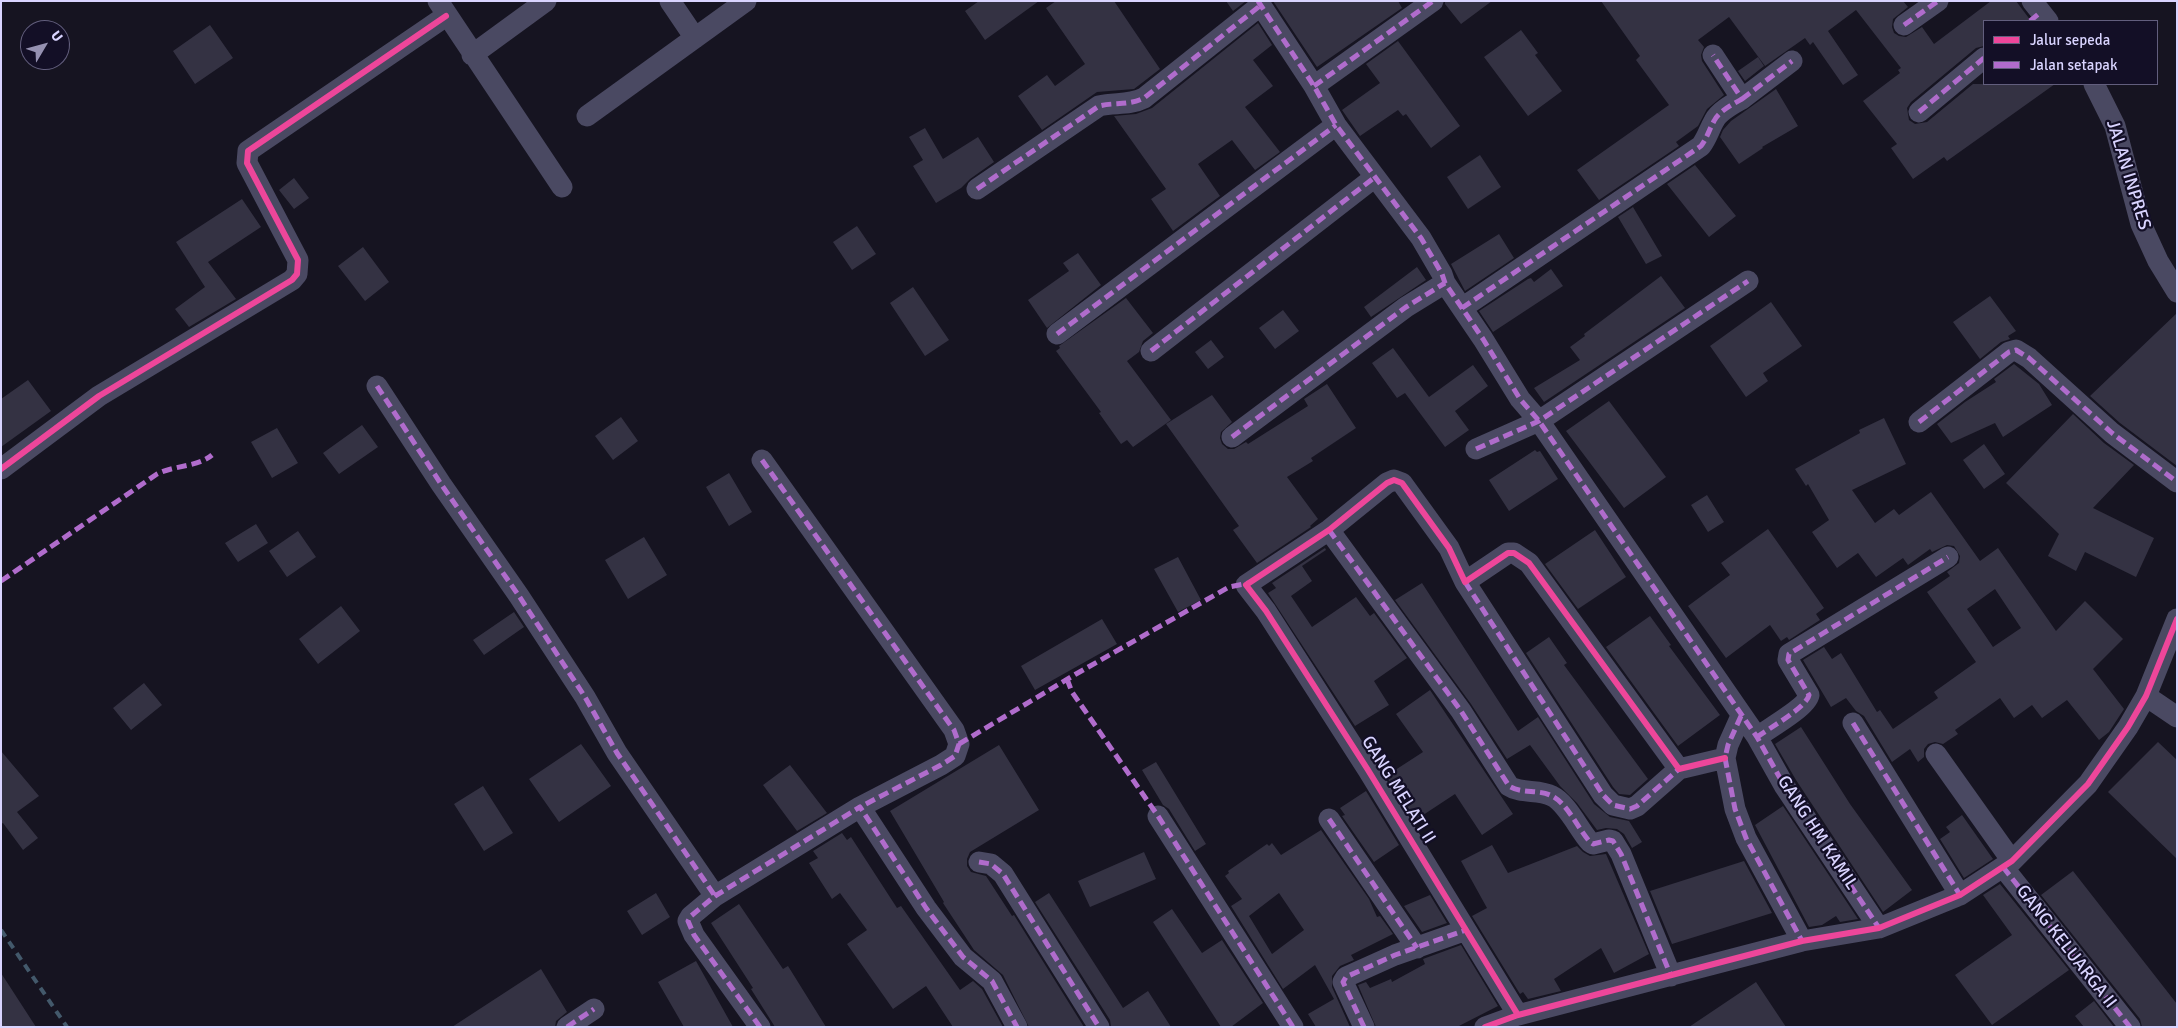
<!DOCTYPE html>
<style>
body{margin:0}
#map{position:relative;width:2178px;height:1028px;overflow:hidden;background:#161421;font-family:Signika,sans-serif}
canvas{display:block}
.frame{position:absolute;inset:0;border:2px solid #d9d4ff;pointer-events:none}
.legend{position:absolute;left:1983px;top:20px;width:175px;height:65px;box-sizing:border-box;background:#130f26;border:1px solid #625e7d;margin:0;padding:6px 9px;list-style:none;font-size:15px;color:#d9d4ff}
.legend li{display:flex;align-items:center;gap:10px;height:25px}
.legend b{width:25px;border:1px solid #625e7d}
.north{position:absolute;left:20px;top:20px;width:50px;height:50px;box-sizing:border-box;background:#130f26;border:1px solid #625e7d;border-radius:50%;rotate:53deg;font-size:14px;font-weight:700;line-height:20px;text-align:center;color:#d9d4ff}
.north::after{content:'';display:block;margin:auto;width:18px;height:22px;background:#9591b1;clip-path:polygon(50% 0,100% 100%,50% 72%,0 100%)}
</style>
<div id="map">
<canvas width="2178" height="1028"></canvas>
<div class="frame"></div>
<ul class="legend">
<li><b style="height:6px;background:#ed469a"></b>Jalur sepeda</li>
<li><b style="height:6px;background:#b06ccc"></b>Jalan setapak</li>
</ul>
<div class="north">U</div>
</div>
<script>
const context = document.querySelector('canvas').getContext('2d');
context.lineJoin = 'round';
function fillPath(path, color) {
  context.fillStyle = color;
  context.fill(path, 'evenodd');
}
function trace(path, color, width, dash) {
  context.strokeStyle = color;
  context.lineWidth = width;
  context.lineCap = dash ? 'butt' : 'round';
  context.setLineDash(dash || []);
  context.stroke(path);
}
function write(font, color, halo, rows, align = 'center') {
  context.font = font + ' Signika,sans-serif';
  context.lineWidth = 4.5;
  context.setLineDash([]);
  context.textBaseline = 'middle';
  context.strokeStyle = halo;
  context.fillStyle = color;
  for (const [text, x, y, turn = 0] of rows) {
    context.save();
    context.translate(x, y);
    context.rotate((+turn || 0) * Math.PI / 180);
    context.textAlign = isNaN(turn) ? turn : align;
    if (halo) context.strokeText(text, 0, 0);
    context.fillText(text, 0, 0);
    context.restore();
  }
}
const building = new Path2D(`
 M979 1H1039L985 40 965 11Z
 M1056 1H1114L1160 69 1134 89 1097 92 1042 130 1018 96 1047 75 1055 86 1085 64 1046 8Z
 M1226 1H1246L1233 11Z
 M1273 1H1398L1402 8 1317 67Z
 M1445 1H1492L1461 24 1445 4Z
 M1601 1H1903L1908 7 1893 19 1892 27 1894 33 1899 36 1906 37 1922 27 1934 44 1991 1H2016L2031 21H1984V46L1976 48 1911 102 1907 108 1909 120 1915 124 1927 122 1973 84H2055L1947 161 1944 157 1913 179 1891 148 1897 144 1863 101 1900 73 1898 70 1901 68 1856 10 1828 31 1858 75 1843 85 1813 42 1810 45 1805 38 1765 66 1729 17 1698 40 1704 47 1701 55 1702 61 1724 95 1707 109 1698 126 1676 142 1679 146 1599 200 1577 170 1669 105 1636 60 1640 56Z
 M1258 23 1272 45 1253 60 1273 86 1245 107 1280 152 1255 170 1232 140 1198 164 1220 196 1173 231 1151 199 1166 189 1114 116 1136 114 1152 108Z
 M210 25 233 58 195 84 173 51Z
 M1521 30 1538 53 1535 55 1562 91 1528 116 1484 57Z
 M1398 41 1460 126 1431 148 1406 114 1403 116 1398 110 1360 136 1342 110 1380 83 1366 64Z
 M1758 57 1764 66 1745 81 1738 71Z
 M1776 89 1798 126 1762 147 1763 148 1739 164 1720 137 1723 130 1731 121Z
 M925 128 943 159 978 137 994 162 970 179 961 188 936 203 913 166 923 160 909 137Z
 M1480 155 1501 187 1468 209 1447 177Z
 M1695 165 1736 216 1709 237 1667 184Z
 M294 178 309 198 294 209 279 190Z
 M242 199 261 227 208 262 236 299 189 327 175 309 205 287 176 242Z
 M1633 207 1662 256 1646 264 1618 217Z
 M857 226 876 254 852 270 833 242Z
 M1499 234 1514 258 1465 291 1451 264Z
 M363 247 389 282 365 301 338 266Z
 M1078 253 1101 285 1047 328 1028 300 1069 271 1063 263Z
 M1417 267 1426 280 1371 317 1364 307Z
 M1551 269 1563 286 1493 332 1479 311 1528 279 1531 278 1534 282Z
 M1661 276 1685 308 1544 402 1534 388 1580 360 1570 347 1585 336 1584 334Z
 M913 287 949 340 925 356 890 303Z
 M1990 296 2016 331 2008 336 2010 339 2001 342 1980 359 1953 322Z
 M1126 298 1153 333 1143 341 1139 352 1127 361 1171 420 1133 447 1127 440 1121 444 1099 413 1101 412 1056 351 1060 348 1059 346Z
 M1771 302 1802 346 1763 373 1768 381 1746 397 1710 346Z
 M1283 310 1299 331 1275 349 1259 328Z
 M2177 313V466L2120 423 2090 396Z
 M1211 340 1224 357 1208 369 1195 352Z
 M1393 348 1429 397 1473 365 1488 386 1455 411 1469 430 1445 447 1405 393 1397 398 1372 363Z
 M2014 364 2039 384 2052 405 2003 437 1995 423 1951 443 1937 424 1965 402 1996 382 1994 379Z
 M28 380 51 411 1 447V399Z
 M1327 384 1356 428 1311 458 1313 461 1287 477 1318 519 1310 526 1311 527 1257 563 1233 530 1239 526 1166 424 1212 395 1232 422 1221 432 1220 438 1222 444 1228 449H1234L1246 442 1248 444 1308 406 1304 399Z
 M1609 401 1666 477 1624 508 1566 431Z
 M2073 414 2104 443 2134 465 2093 508 2154 538 2136 577 2085 552 2076 571 2048 556 2059 534 2006 483Z
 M621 417 638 441 613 460 595 436Z
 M1884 418 1906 464 1852 490 1875 523 1894 509 1899 515 1931 492 1980 561 1998 548 2056 631 2085 601 2123 639 2093 669 2124 709 2109 732 2099 740 2067 700 2042 718 2032 705 2014 718 2000 698 1955 730 1958 734 1943 744 1935 742 1928 744 1924 749V757L1918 762 1910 749 1892 762 1864 716 1856 711 1846 698 1831 707 1803 660 1824 647 1832 659 1841 653 1877 712 1880 710 1893 729 1938 698 1934 692 1976 662 1927 592 1950 576 1947 572 1959 563 1960 556 1954 546 1947 545 1932 552 1930 549 1908 565 1903 558 1876 577 1858 553 1837 568 1812 532 1829 520 1808 484 1806 486 1795 469 1860 433 1859 430ZM1995 589 2021 628 1993 647 1967 609Z
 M362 425 378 447 339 474 323 453Z
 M277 428 298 463 272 478 251 442Z
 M1984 444 2005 474 1984 489 1963 460Z
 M1535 450 1537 452 1540 451 1558 479 1509 511 1489 480Z
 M729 473 752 512 729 526 706 487Z
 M1707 495 1724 522 1708 532 1691 505Z
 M256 524 268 543 238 562 225 543Z
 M1768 529 1824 608 1816 614 1820 620 1789 640 1787 637 1781 641 1770 625 1726 658 1688 606 1730 575 1721 563Z
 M1595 530 1626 577 1578 609 1545 564Z
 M298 531 316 557 287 577 269 551Z
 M644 537 667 575 628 599 605 560Z
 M1325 548 1326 550 1302 566 1312 581 1291 596 1312 627 1356 597 1370 616 1374 613 1407 658 1374 681 1389 705 1355 726 1268 593 1276 588 1272 583Z
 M1178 557 1201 600 1178 612 1154 569Z
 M1422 583 1518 731 1538 717 1594 804 1610 817 1629 821 1642 842 1632 848 1624 834 1617 829 1606 828 1597 830 1577 803 1560 786 1530 745 1507 759 1471 704 1395 600Z
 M341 606 360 631 318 664 299 639Z
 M514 612 524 627 484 655 473 640Z
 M1650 616 1671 645 1669 646 1720 715 1678 746 1606 647Z
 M1102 619 1117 644 1035 690 1021 666Z
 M1549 637 1567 663 1564 665 1648 779 1630 795 1619 794 1613 787 1526 653Z
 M144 683 162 705 131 730 113 708Z
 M1430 690 1513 814 1482 835 1455 794 1414 821 1386 776 1423 752 1396 714Z
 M1801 727 1850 804 1912 890 1883 912 1796 780 1775 744Z
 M2158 742 2177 760V859L2108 792Z
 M581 744 611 786 559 822 529 779Z
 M999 745 1039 810 970 852 967 859V866L971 872 986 876 1012 916 1014 915 1084 1027H1029L1003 975 974 950 943 903 944 902 890 811Z
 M1 751 39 796 17 812 38 838 23 850 3 823 1 824Z
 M1156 762 1206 844 1195 851 1169 809 1163 805 1142 770Z
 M790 765 827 813 797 831 763 785Z
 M483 786 513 833 484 851 454 804Z
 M1366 791 1399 845 1374 862 1342 816 1345 815 1340 808Z
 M1783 806 1858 919 1840 922 1836 916 1822 925 1809 927 1755 825Z
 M1962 815 1993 859 1964 878 1940 839 1950 832 1946 827Z
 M1321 830 1369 899 1377 917 1380 916 1393 934 1351 955 1354 960 1340 966 1332 976V987L1350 1027H1316L1308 1014 1334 999 1315 965 1283 989 1231 906 1242 899 1225 876 1229 873 1228 871 1267 844 1269 846 1272 843 1281 855ZM1279 893 1304 930 1272 954 1249 916Z
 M842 833 847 840 851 837 897 908 901 906 960 990 973 981 982 989 1003 1027H953L926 986 893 1009 847 944 867 930 840 893 832 899 809 863 818 858 813 851Z
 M1492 845 1508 873 1577 846 1583 852 1590 856 1606 854 1649 954 1614 973 1601 948 1554 979 1561 991 1528 999 1523 992 1520 994 1472 916 1487 908 1461 861Z
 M1144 852 1156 879 1090 907 1078 881Z
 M1744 861 1772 913 1672 944 1650 891Z
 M2073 871 2177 1004V1027H2142L2140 1019 2041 895Z
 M2000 884 2069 970 1992 1025 1955 975 2012 935 1983 895Z
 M656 893 670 917 642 935 627 911Z
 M1049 893 1123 1008 1148 991 1171 1027H1111L1110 1020 1035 902Z
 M1430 895 1447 923 1422 932 1404 906Z
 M739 904 783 969 788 966 826 1027H775L751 989 753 988 711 923Z
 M1172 909 1202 953 1222 940 1263 1003 1231 1027H1221L1153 922Z
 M1461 945 1498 1006 1457 1027H1376L1358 985 1366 982 1370 988 1391 979 1392 982 1425 964 1423 959Z
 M696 961 733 1027H684L658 982Z
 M541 969 567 1012 556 1021 555 1027H452Z
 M1 973 36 1027H1Z
 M1756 982 1786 1027H1689Z
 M2094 1001 2114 1027H2084L2075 1016Z`);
const minor = new Path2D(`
 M438 1 562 187
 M670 1 695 38
 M1258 1 1314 86 1336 125 1421 238 1442 274 1445 283 1483 339 1520 399 1539 421 1757 737 1785 787 1879 928
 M2032 1 2048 21
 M1904 25 1938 1
 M472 55 546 1
 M2094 84 2115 126 2141 224 2158 261 2177 292
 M1314 86 1433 1
 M1742 99 1792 61
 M1919 112 1984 58
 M587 116 746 1
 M977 189 1099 106C1115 102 1128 106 1144 98L1261 5
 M1462 308 1701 146C1707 138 1709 130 1714 121 1719 111 1733 104 1742 99L1713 55
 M1057 334 1336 125
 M1151 351 1375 177
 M377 386 441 484 519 596 585 697 617 753 715 896
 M1919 422 2009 352 2016 350 2029 358 2112 433 2177 482
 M1232 437 1406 307 1445 283
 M1476 449 1539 421 1748 281
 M762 460 954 730 959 744 955 756 941 765 860 807
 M1 469 99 396 292 280 297 274 298 260 247 163 248 151 446 16
 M1329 530 1461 711 1509 786C1521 794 1539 789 1552 796 1567 803 1579 830 1590 842L1593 844 1609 840 1613 841 1621 854 1671 976
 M1465 582 1603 795 1613 805 1630 809 1637 806 1679 769
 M2146 696 2177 717
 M1741 716 1728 745 1725 758 1735 809 1746 838 1802 941
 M1853 723 1960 895
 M1757 737C1768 729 1807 707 1809 695L1788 660 1789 654 1948 557
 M1936 754 2012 861
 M1158 816 1293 1027
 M1329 819 1417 948
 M979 862 991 864 1003 874 1099 1027
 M2003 867 2130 1027
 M1518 1015 1368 770 1266 611 1246 585 1329 530 1387 483 1394 480 1402 483 1449 548 1465 582 1508 553H1514L1529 563 1679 769 1725 758
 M567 1027 594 1009
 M760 1027 694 935 688 921 691 916 715 896 860 807 926 908 963 957 992 981 1017 1027
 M1364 1027 1343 982 1346 977 1395 955 1466 930
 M1485 1027 1518 1015 1802 941 1879 928 1960 895 2012 861 2088 784 2128 727 2146 696 2177 619`);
const rail = new Path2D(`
 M1 930 67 1027`);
const quiet = new Path2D(`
 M1258 1 1314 86 1336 125 1421 238 1442 274 1445 283 1483 339 1520 399 1539 421 1757 737 1785 787 1879 928
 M2030 21 2041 12
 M1904 25 1938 1
 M1314 86 1433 1
 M1742 99 1792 61
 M1919 112 1984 58
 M977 189 1099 106C1115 102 1128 106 1144 98L1261 5
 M1462 308 1701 146C1707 138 1709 130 1714 121 1719 111 1733 104 1742 99L1713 55
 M1057 334 1336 125
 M1151 351 1375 177
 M377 386 441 484 519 596 585 697 617 753 715 896
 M1919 422 2009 352 2016 350 2029 358 2112 433 2177 482
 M1232 437 1406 307 1445 283
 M1476 449 1539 421 1748 281
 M762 460 954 730 959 744 955 756 941 765 860 807
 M1329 530 1461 711 1509 786C1521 794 1539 789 1552 796 1567 803 1579 830 1590 842L1593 844 1609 840 1613 841 1621 854 1671 976
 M1 581 157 474C175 465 198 467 212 455
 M1465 582 1603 795 1613 805 1630 809 1637 806 1679 769
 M1067 679 1072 692 1158 816 1293 1027
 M1741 716 1728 745 1725 758 1735 809 1746 838 1802 941
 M1853 723 1960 895
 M1757 737C1768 729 1807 707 1809 695L1788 660 1789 654 1948 557
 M959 744 1076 674 1229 587 1249 583
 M1329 819 1417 948
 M979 862 991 864 1003 874 1099 1027
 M2003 867 2130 1027
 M567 1027 594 1009
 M760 1027 694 935 688 921 691 916 715 896 860 807 926 908 963 957 992 981 1017 1027
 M1364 1027 1343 982 1346 977 1395 955 1466 930`);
const cycleway = new Path2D(`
 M1 469 99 396 292 280 297 274 298 260 247 163 248 151 446 16
 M1518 1015 1368 770 1266 611 1246 585 1329 530 1387 483 1394 480 1402 483 1449 548 1465 582 1508 553H1514L1529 563 1679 769 1725 758
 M1485 1027 1518 1015 1802 941 1879 928 1960 895 2012 861 2088 784 2128 727 2146 696 2177 619`);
const streetNames = [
 ["JALAN INPRES",2128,175,73],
 ["GANG MELATI II",1398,790,58],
 ["GANG HM KAMIL",1817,833,57],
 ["GANG KELUARGA II",2066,947,52]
];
fillPath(building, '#343243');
trace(minor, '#4a4962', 21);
trace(rail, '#43596b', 4, [8, 6]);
trace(quiet, '#b06ccc', 5, [10, 5]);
trace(cycleway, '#ed469a', 6);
write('18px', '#d9d4ff', '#130f26', streetNames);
</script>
